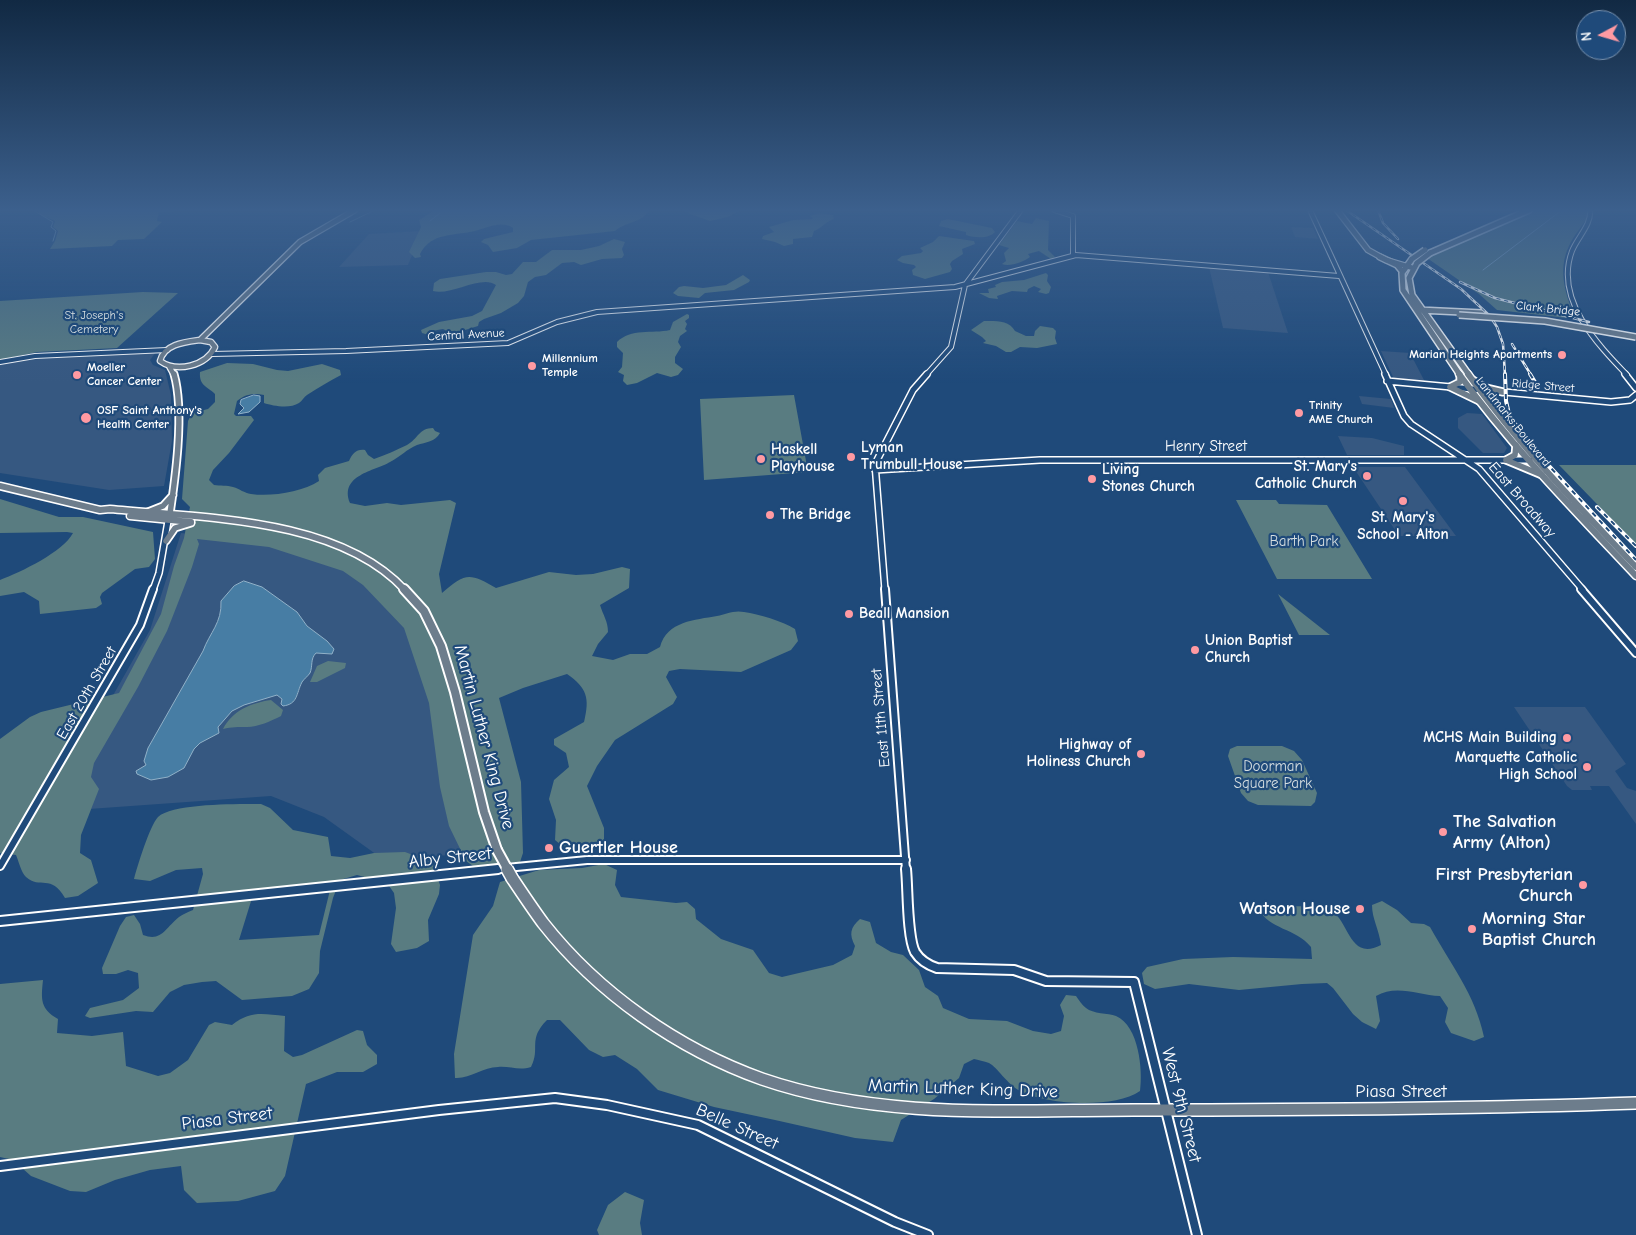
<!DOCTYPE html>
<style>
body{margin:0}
#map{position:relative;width:1636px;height:1235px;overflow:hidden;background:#1f4a7a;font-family:"Comic Neue",sans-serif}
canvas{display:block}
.north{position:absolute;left:1576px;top:10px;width:50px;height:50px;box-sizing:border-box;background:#1f4a7a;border:1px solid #7992af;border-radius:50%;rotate:264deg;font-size:14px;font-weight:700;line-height:20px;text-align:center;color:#fff}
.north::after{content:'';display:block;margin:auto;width:18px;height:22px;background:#ff9aa2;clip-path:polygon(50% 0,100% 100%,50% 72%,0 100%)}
</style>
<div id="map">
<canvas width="1636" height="1235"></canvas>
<div class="north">N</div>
</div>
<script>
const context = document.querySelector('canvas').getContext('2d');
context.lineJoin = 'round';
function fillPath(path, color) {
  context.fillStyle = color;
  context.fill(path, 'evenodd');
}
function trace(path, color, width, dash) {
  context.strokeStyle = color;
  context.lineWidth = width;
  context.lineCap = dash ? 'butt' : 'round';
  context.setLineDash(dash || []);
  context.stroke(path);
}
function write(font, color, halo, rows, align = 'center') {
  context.font = font + ' "Comic Neue",sans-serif';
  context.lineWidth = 4.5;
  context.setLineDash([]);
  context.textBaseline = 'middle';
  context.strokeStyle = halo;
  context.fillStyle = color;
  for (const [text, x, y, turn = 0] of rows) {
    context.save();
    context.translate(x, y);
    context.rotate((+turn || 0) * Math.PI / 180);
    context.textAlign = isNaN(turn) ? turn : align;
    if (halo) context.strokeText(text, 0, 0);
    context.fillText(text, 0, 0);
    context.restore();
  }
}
const built = new Path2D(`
 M1291 227 1313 228 1318 239 1295 237Z
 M422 231 408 265 339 267 369 234Z
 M1209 267 1268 272 1288 333 1223 328Z
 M1381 351 1410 353 1425 382 1394 379Z
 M156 352 150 360 153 365 165 370 171 395 172 441 164 486 109 490 0 473V365L26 360Z
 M1359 396 1391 399 1394 408 1362 404Z
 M1467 413 1482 414 1507 448 1504 453H1483L1458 428V418Z
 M1338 436 1372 438 1404 446V455H1347Z
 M1353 467H1405L1456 536H1399Z
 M181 533 274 544 354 572 411 623 476 853 384 860 324 817 271 796 47 812 150 630Z
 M1514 707H1585L1626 764 1615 771 1627 788 1636 791V824L1609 786H1590L1592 790H1572L1567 786Z`);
const green = new Path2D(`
 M37 210H194L159 212 157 221 162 222 144 239 118 240 112 246 50 249 55 241 58 231 53 227 55 221 41 215Z
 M435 210H649V211C639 224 627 221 615 231L531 240 517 248 493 252 488 245 481 242 484 239 513 232V228C501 220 487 228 475 231 455 236 431 232 420 254L421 257 415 258 409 252 421 227 419 220Z
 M683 210H741L728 217 710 221 690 214Z
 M1537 210H1588L1589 216C1582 226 1574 235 1569 246 1557 270 1566 297 1576 319L1497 310 1479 294 1427 258Z
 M819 213 833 215 834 219C825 222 822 228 814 231L812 237 793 239V244L784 246 775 242 762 239 763 236 774 232 769 227 793 220 812 219 813 218 810 216Z
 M1036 218 1049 221 1048 250 1055 257 1051 259 1039 251 1028 254 1030 257C1023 262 1010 267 1002 264L1006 261 1004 253 1009 248 999 245 1017 221 1032 224Z
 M948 219 992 228 995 232C989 239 975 238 966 235V232L939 226 941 221Z
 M939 236 974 241 975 244 962 249 963 254 952 261 950 264 952 269 950 272 925 279 913 275 912 270 916 267 914 265 903 263 897 260 902 256 921 253 923 251 920 248 933 242Z
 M614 239 625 242 622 249 624 255 622 258 602 259 581 265 574 262 562 263 546 275 535 277 528 282 524 296 518 303 501 313 484 319 479 322 478 326 452 334H448L447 331 443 329 432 331 429 335 422 333 421 330 439 322 472 316 482 311 496 285C482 274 451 296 433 291L434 283 440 279 486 272H496L506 275 512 274 523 262H536L552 250H581L599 246Z
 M1046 273 1048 275 1047 281 1051 287 1049 293 1046 294 1038 292 1041 289 1034 286 1028 289 1027 292 1012 291 997 296 998 299 989 298 979 293H989L988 289 996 287 995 285 1002 282 1024 280Z
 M743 275 750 280 749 282 734 290 705 293 699 298 678 296 673 293 679 287 684 286 703 288 726 285Z
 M143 292 178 293 117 348 37 352 0 360V301Z
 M687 314 689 315V318L685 321 687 324 685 329 687 331 680 336 678 342 681 347 675 357V363L683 369 678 375 671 377 657 373 637 383 627 385 623 381 624 375 618 372 622 367 623 353 617 347V342C631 328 652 334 670 330L673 322Z
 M984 321C996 321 1009 320 1015 331L1026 336H1034L1035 331 1040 326 1053 328 1056 331 1055 338 1057 344 1037 348 1020 347 1011 352H1006L996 346 983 343 986 341 982 337 971 330Z
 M227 363 253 364 277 370 288 371 322 364 340 370 341 375C329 381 318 388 307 395 304 397 302 401 299 403 290 409 273 406 264 403V395C253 393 246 394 237 401L234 414 236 416H251L254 420 229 453 213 470 209 480 214 485C220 486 227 485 233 487 240 489 244 493 251 494 271 497 302 492 319 481L318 475 325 468 349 461C353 453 356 449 365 450L368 455 374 459C386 455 396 450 407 445 418 439 419 428 433 428L435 431 440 433C435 442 426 442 417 445 407 449 400 457 390 462 375 471 339 475 350 503L365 506 387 503 401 505 450 500 456 503 439 574 442 593C465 573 469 572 496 588L549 572 576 575 593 574 622 567 630 569 629 588 600 605C603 615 608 621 608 632L598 644 592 656 613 660 630 654H647L660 647C667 621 695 620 717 616 726 614 734 610 744 612 759 614 782 621 795 629L798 641 791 650 741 672 680 669 669 671 666 677 677 697 673 704 615 740 597 766 587 786 604 828V842L590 854 567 850 555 840 556 820 549 799 554 780 569 767 566 753 554 745V739L584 722C590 698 587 688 567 674L523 688 499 698 521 782 523 853 520 862 473 866 466 861 449 826 440 787 429 703 404 628 363 585 343 571 269 547 197 539 199 544 192 567 167 631 138 687 94 763 91 777 99 789 81 835 80 853 91 860 98 883 78 896 65 898C51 873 40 890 26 877 21 872 19 862 16 855L0 853V739L30 717 41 712 119 693 161 614 174 566 184 538 190 507 182 499 188 421 192 413 208 409 215 402V394C207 386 199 386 200 372Z
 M794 395 808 472 704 480 700 399Z
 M1559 465H1636V544L1627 535Z
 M0 499 59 517H83L153 532 155 559 149 567 135 569 102 593 100 597 102 604 96 608 40 614 39 601 24 592 0 596V580C21 572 63 552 73 533L67 532 0 533Z
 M1236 500H1276L1279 504 1327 505 1372 579H1277Z
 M1278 594 1330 635H1299Z
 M328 661 346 663 345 668 317 682H310L317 666Z
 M271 700 283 710 281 716C271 721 258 727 247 727 238 727 232 727 223 729 233 710 251 703 271 700Z
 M1237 746H1282L1294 751 1302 760 1317 793 1315 802 1311 806 1258 805 1248 801 1241 793 1228 756 1230 749Z
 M261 804 270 808 293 830 328 837 331 856 350 858 374 853 405 852 429 861 433 864 440 885 439 894 428 920 429 941 417 948 396 952 391 944 396 908 394 893 387 883 357 875 340 880 333 898 320 951 319 973 309 989 292 996 242 1000 216 981 202 982 184 985 170 992 153 1012 136 1011 90 1018 85 1016 90 1008 123 1000 139 988 138 973 128 970 116 974H103L102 968 120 926 126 917 134 915 140 924 143 935C162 942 165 928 179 917 183 914 188 912 193 910L203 874 202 868 176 870 150 881 134 879C137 867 150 825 158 817 173 803 239 804 261 804ZM330 890 319 935 239 940 252 898Z
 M604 864 617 870 615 885 621 897 676 903 687 902 695 909 696 919 721 939 753 950 769 973 782 977 833 965 852 955 855 946C849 934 850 928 860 919L870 922 876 943 891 952 903 955 919 970 925 987 938 996 943 1008 969 1019 1007 1021 1033 1031 1051 1034 1061 1031 1064 1016 1060 1005 1066 995 1076 996C1079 1000 1082 1005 1086 1008 1093 1014 1108 1013 1116 1016 1139 1026 1143 1070 1140 1091 1114 1109 1047 1105 1020 1091 1007 1084 997 1067 989 1063 984 1061 978 1060 974 1059L964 1064 959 1078 934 1099 901 1120 893 1142 855 1138 775 1120 714 1107 658 1090 637 1069 615 1055 603 1057 589 1050 560 1020H547C527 1040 541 1048 531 1067 519 1071 510 1066 498 1067 483 1067 470 1079 455 1078L454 1054 473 935 493 906 500 882 539 870 582 868Z
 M1382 901 1397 910 1411 923 1424 924 1430 927C1451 965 1475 994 1484 1037L1474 1041 1451 1033 1445 1022 1448 1008 1440 996C1418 995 1396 984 1376 996L1380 1021 1376 1029 1362 1022 1353 1014 1333 988 1327 983 1302 984 1239 990 1189 984 1155 989 1144 984 1142 973 1147 967 1183 959 1233 957 1312 959 1311 947C1296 928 1269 930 1258 908L1262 903C1267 905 1272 907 1277 907 1288 907 1320 904 1328 908 1350 919 1348 962 1381 945 1379 929 1372 919 1372 905Z
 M43 980C41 999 40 1009 58 1019L57 1033 92 1036 123 1032 126 1066 158 1076 170 1073 188 1060 209 1025 215 1022 232 1025C251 1010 263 1014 285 1016L284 1051 293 1057 302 1055 357 1030 363 1031 367 1045 377 1055V1064L363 1072H337L306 1084 285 1176 275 1191 238 1201 197 1203 184 1190 181 1166 150 1170 115 1180 86 1192 70 1191 31 1176 13 1160 0 1157V984Z
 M625 1192 644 1200 640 1223 642 1235H599L597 1230 608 1205Z`);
const water = new Path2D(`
 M254 395 260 396V402L249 412 238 414 244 408 240 404 241 400Z
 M244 581 262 587 297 612 307 626 327 641 334 649 332 654 316 653C310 659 313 666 310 673 308 676 304 679 302 682 296 694 298 704 283 706L281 704 282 699 277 695 244 705 232 711 218 727 219 733 200 743 194 749 184 768 168 777 151 780 137 774 136 771 146 765 144 761 148 748 203 651C210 632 222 623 221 601L234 586Z`);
const stream = new Path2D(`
 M33 210 53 222 51 227 56 231 53 241
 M430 221 444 210
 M350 222 375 210
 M1483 270 1562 210`);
const minorFar3 = new Path2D(`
 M1054 210 1073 216V256
 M1310 210 1386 375
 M1590 210C1592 224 1577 238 1572 251 1554 299 1597 344 1627 375
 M212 354 346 351 508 343 557 322 597 312 955 287 1076 255 1339 276
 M0 362 35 356 167 350
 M926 375 951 347 965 285 1021 210`);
const minorFar2 = new Path2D(`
 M1385 374 1404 416 1411 424 1479 469 1583 590
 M1625 374 1636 388
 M1387 381 1611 402 1630 400 1636 395
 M875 470 1040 460H1530
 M153 590 159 573 168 521
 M885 590 875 464 913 390 927 374`);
const minorFar1 = new Path2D(`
 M885 589 906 870
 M1581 589 1636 653
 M0 866 140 625 153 589
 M486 870 587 860H906`);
const minor = new Path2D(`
 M906 869C908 888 907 937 915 952 920 960 928 965 937 968L1014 970 1046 981 1134 982 1197 1235
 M0 921 498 869
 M0 1166 439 1110 555 1098 607 1105 698 1125 895 1222 928 1235`);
const majorFar1 = new Path2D(`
 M1337 210 1368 250 1386 260 1413 268
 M200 340 300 242 355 210
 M200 340 211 342 215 347C206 366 177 373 160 361 164 344 185 342 200 340Z
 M169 366 174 375`);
const major = new Path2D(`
 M1473 380 1486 388 1503 392
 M1450 387 1479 401
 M1450 387 1460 382V375
 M1506 460 1542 475
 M1506 460 1515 455 1516 445
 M148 512 163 506 173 495
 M169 520C175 481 185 412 174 374
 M166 541 175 528 191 523`);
const highwayFar3 = new Path2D(`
 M1430 253 1529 210
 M1380 257 1397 265 1402 271
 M1412 259 1402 273 1403 290 1460 375
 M1417 263 1409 278 1412 295 1469 375
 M1419 310 1482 313`);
const highwayFar2 = new Path2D(`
 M1459 374C1512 447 1575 511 1636 576
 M1468 374C1518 444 1577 505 1636 567
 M0 486 100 510 110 509C202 518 338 517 405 590
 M130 516 191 522`);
const highwayFar1 = new Path2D(`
 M404 589 424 611 441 646 455 692 484 812 497 850`);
const highway = new Path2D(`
 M512 878C522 893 532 908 543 923 598 993 678 1049 762 1079 881 1120 1010 1110 1134 1110 1301 1110 1469 1109 1636 1103`);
const railFar1 = new Path2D(`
 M1346 210 1461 289 1490 316 1497 327 1503 344 1505 375
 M1378 210 1383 223 1398 239
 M1460 282 1495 298 1589 322
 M1512 344 1531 375`);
const rail = new Path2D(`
 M1505 374 1506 401 1509 414 1526 441 1636 560
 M1530 374 1538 387
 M1597 507 1636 546`);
const highwayBridgeFar2 = new Path2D(`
 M1412 259 1425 250
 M1417 263 1430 253
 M1459 315 1545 321 1636 337`);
const highwayBridgeFar1 = new Path2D(`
 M497 850 508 870`);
const highwayBridge = new Path2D(`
 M507 869 512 878`);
const markers = [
 [1562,355,5,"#ff9aa2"],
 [532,366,5,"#ff9aa2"],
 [77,375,5,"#ff9aa2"],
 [1299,413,5,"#ff9aa2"],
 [86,418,6,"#ff9aa2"],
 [851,457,5,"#ff9aa2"],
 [761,459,5,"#ff9aa2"],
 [1367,476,5,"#ff9aa2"],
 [1092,479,5,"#ff9aa2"],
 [1403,501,5,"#ff9aa2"],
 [770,515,5,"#ff9aa2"],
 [849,614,5,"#ff9aa2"],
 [1195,650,5,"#ff9aa2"],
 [1567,738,5,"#ff9aa2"],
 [1141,754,5,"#ff9aa2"],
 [1587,767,5,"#ff9aa2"],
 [1443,832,5,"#ff9aa2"],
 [549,848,5,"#ff9aa2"],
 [1583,885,5,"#ff9aa2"],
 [1360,909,5,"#ff9aa2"],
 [1472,929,5,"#ff9aa2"]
];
const farStreetnames = [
 ["Clark Bridge",1548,309,6],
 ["Central Avenue",466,335,-3],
 ["Ridge Street",1543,386,5],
 ["Landmarks Boulevard",1513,422,51]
];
const farParknames = [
 ["St. Joseph's",94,316],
 ["Cemetery",94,330]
];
const farPoinames = [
 ["Marian Heights Apartments",1552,355,"right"],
 ["Millennium",542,359],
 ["Temple",542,373],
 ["Moeller",87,368],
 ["Cancer Center",87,382],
 ["Trinity",1309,406],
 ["AME Church",1309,420],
 ["OSF Saint Anthony's",97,411],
 ["Health Center",97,425]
];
const streetNames = [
 ["Henry Street",1206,447],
 ["East Broadway",1522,500,49],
 ["East 20th Street",87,693,-60],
 ["East 11th Street",881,718,-95]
];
const poiNames = [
 ["Lyman",861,448],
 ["Trumbull House",861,465],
 ["Haskell",771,450],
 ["Playhouse",771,467],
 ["St. Mary's",1357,467,"right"],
 ["Catholic Church",1357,484,"right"],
 ["Living",1102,470],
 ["Stones Church",1102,487],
 ["The Bridge",780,515],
 ["St. Mary's",1403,518,"center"],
 ["School - Alton",1403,535,"center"],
 ["Beall Mansion",859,614],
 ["Union Baptist",1205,641],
 ["Church",1205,658],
 ["MCHS Main Building",1557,738,"right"],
 ["Highway of",1131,745,"right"],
 ["Holiness Church",1131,762,"right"],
 ["Marquette Catholic",1577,758,"right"],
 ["High School",1577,775,"right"]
];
const parkNames = [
 ["Barth Park",1304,542],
 ["Doorman",1273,767],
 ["Square Park",1273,784]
];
const nearStreetnames = [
 ["Martin Luther King Drive",484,737,75],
 ["Alby Street",450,858,-6],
 ["Martin Luther King Drive",963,1089,2],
 ["Piasa Street",1401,1092],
 ["West 9th Street",1181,1105,76],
 ["Piasa Street",227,1119,-7],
 ["Belle Street",737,1127,24]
];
const nearPoinames = [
 ["The Salvation",1453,822],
 ["Army (Alton)",1453,843],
 ["Guertler House",559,848],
 ["First Presbyterian",1573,875,"right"],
 ["Church",1573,896,"right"],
 ["Watson House",1350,909,"right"],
 ["Morning Star",1482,919],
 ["Baptist Church",1482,940]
];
fillPath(built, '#365881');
fillPath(green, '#597c81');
fillPath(water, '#477da4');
trace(water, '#91b1c8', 1);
trace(stream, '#91b1c8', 1);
trace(minorFar3, '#fff', 6);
trace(minorFar2, '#fff', 8);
trace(minorFar1, '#fff', 10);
trace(minor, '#fff', 12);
trace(majorFar1, '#fff', 7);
trace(major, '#fff', 9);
trace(highwayFar3, '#fff', 8);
trace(highwayFar2, '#fff', 9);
trace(highwayFar1, '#fff', 12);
trace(highway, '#fff', 14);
trace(minorFar3, '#1f4a7a', 4);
trace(minorFar2, '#1f4a7a', 5);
trace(minorFar1, '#1f4a7a', 6);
trace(minor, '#1f4a7a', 8);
trace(majorFar1, '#6d7d8c', 4.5);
trace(major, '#6d7d8c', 5.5);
trace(highwayFar3, '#6d7d8c', 5);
trace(highwayFar2, '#6d7d8c', 6);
trace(highwayFar1, '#6d7d8c', 8);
trace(highway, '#6d7d8c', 11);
trace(railFar1, '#fff', 2.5);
trace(rail, '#fff', 4);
trace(railFar1, '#1f4a7a', 1, [4]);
trace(rail, '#1f4a7a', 2, [5]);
trace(highwayBridgeFar2, '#fff', 8, []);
trace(highwayBridgeFar1, '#fff', 12, []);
trace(highwayBridge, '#fff', 14, []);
trace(highwayBridgeFar2, '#6d7d8c', 5);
trace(highwayBridgeFar1, '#6d7d8c', 8);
trace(highwayBridge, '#6d7d8c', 11);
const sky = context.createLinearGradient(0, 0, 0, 383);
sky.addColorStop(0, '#112943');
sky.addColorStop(0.55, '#3c608d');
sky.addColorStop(1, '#3c608d00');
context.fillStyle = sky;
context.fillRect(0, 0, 1636, 383);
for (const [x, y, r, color] of markers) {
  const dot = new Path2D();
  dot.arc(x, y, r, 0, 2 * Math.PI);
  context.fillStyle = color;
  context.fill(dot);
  trace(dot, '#1f4a7a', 2);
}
write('12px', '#fff', '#1f4a7a', farStreetnames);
write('12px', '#d6dee0', '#1f4a7a', farParknames);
write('bold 12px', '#fff', '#1f4a7a', farPoinames, 'left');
write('15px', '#fff', '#1f4a7a', streetNames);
write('bold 15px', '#fff', '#1f4a7a', poiNames, 'left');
write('15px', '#d6dee0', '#1f4a7a', parkNames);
write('18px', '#fff', '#1f4a7a', nearStreetnames);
write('bold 18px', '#fff', '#1f4a7a', nearPoinames, 'left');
</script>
